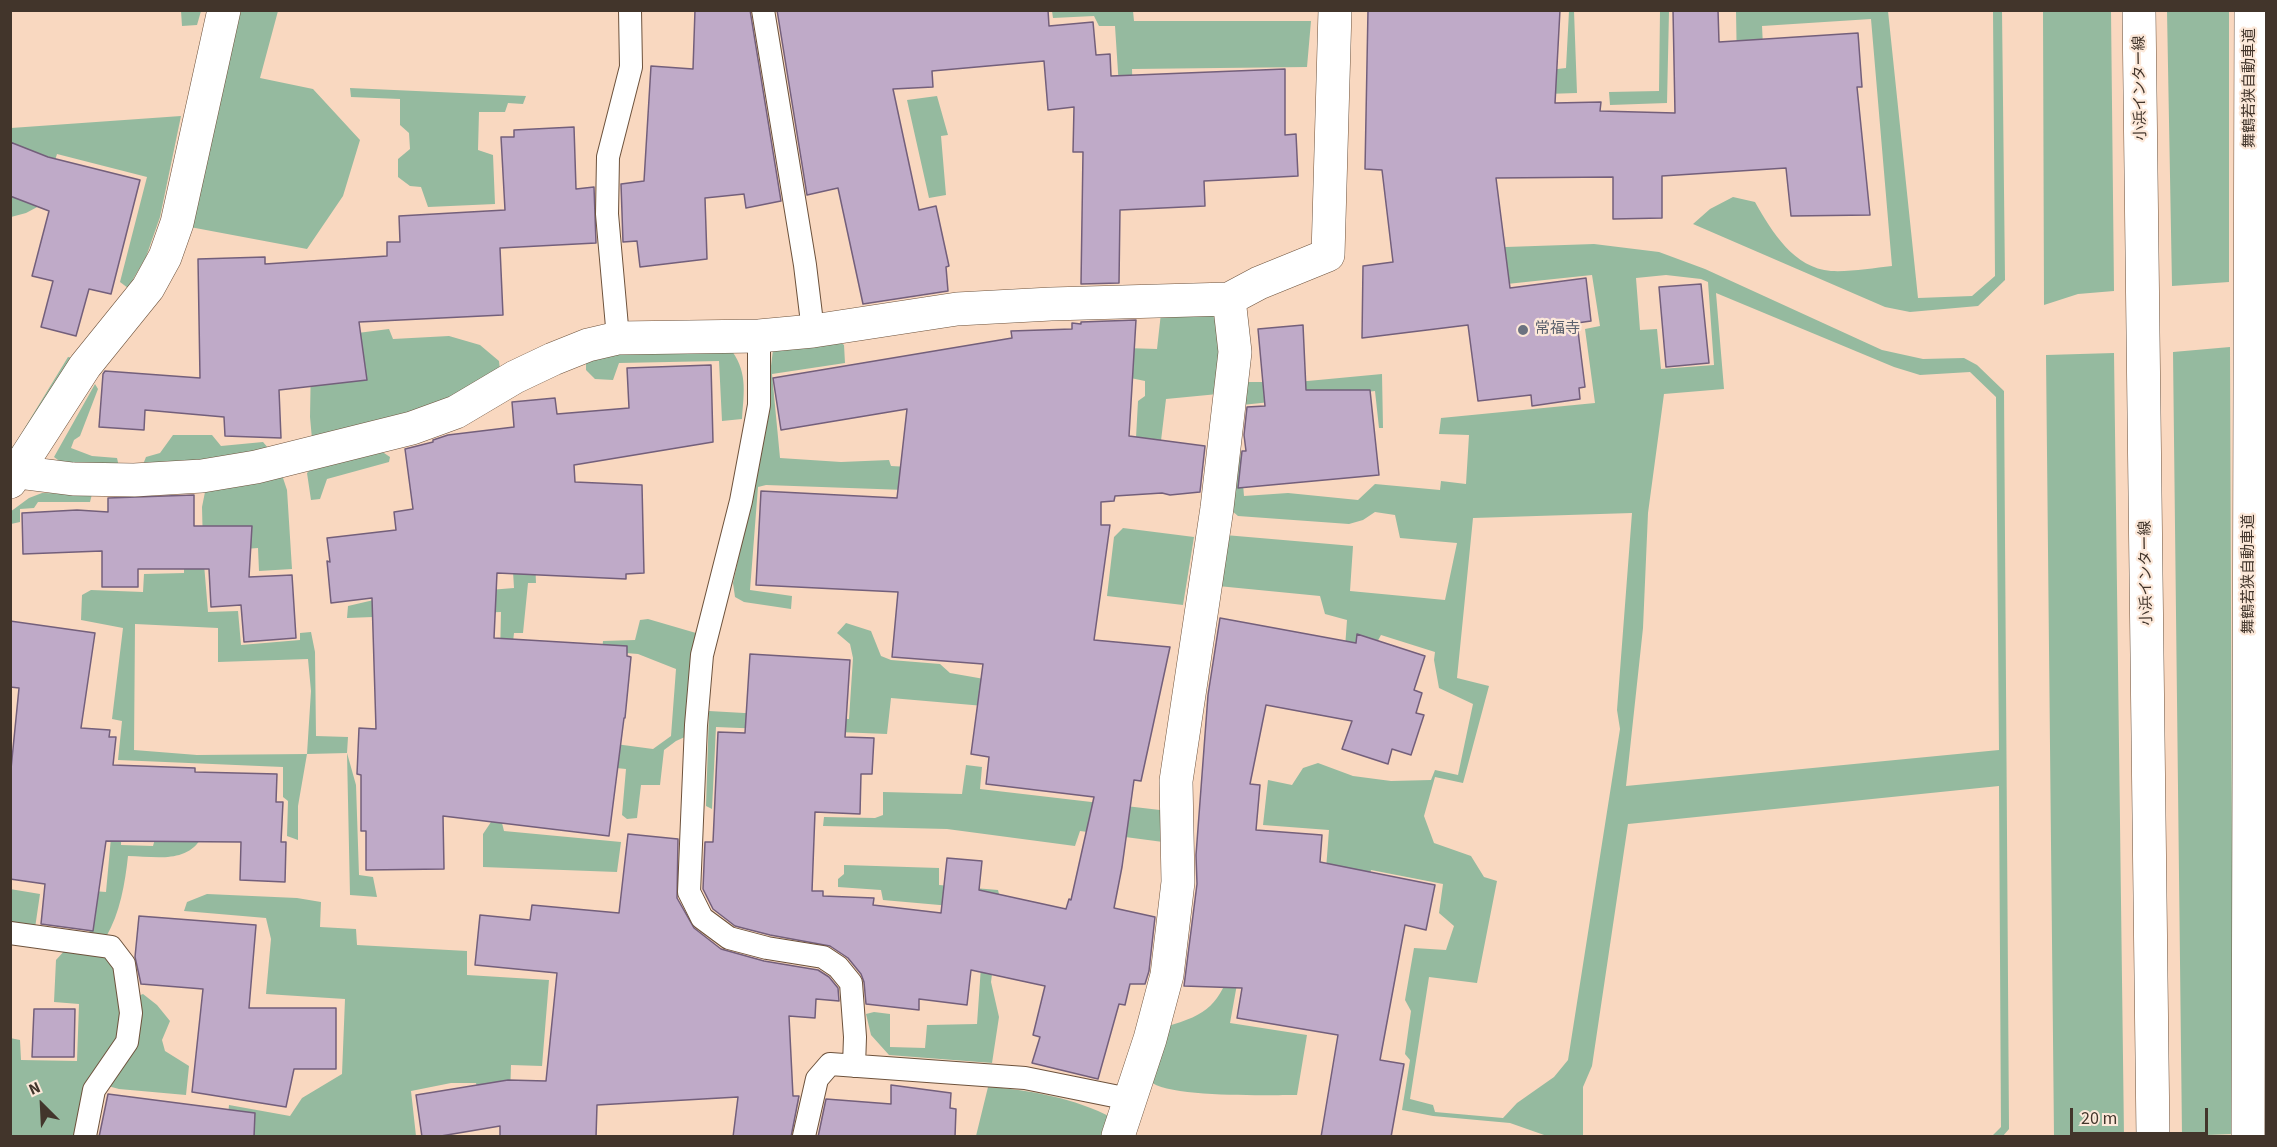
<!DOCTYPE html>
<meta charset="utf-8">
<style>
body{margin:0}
#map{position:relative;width:2277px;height:1147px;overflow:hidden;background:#f9d8c0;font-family:"Source Sans 3",sans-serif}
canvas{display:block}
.frame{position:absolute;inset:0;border:12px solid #42352b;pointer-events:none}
.north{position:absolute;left:12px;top:1075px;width:60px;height:60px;-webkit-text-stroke:4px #fce8d9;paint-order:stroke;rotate:336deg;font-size:16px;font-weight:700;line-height:24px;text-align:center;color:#42352b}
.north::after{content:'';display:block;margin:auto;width:21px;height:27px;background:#42352b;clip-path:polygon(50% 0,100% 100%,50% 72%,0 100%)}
.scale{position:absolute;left:2070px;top:1108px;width:138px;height:27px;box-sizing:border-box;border:3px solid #42352b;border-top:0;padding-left:8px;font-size:18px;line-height:21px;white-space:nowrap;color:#42352b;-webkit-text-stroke:4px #fce8d9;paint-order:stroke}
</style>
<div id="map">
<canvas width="2277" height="1147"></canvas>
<div class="frame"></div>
<div class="north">N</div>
<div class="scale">20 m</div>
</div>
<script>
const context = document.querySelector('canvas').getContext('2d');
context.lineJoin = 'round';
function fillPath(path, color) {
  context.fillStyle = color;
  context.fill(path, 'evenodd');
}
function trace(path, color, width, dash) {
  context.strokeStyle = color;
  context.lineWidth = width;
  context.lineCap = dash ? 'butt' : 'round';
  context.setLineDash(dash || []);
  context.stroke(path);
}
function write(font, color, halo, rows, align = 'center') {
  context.font = font + ' "Source Sans 3","Noto Sans JP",sans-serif';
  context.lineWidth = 4.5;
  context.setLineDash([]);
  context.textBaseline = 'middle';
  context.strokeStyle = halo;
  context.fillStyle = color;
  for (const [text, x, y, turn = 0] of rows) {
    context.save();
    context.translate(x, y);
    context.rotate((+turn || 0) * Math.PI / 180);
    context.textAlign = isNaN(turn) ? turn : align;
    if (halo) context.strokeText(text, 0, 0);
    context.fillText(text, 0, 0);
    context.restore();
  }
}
const green = new Path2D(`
 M181 11H201L197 25 182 26Z
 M239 11H278L260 78 313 89 360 140 343 196 307 249 190 227Z
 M1052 11H1133L1134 21H1311L1307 67 1132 69 1133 105 1120 103 1115 26H1099L1094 16 1053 18Z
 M1569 11H1574L1577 93 1546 94 1549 70 1566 68Z
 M1660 11H1669L1667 103 1610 105 1609 92 1659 91Z
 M1736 11H1888L1918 298 1972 296 1995 276 1993 11H2002L2005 280 1978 306 1910 312 1885 307 1693 224 1710 209 1733 197 1755 202C1772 232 1794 268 1831 271 1851 272 1873 268 1892 266L1871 19 1762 26 1764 67 1737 69Z
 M2043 11H2111L2114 291 2078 294 2044 305Z
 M2167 11H2229V282L2172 286Z
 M350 88 526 96 523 104 508 103 505 112H479L478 150 493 155 495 204 428 207 421 187 410 186 398 177V159L410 149 409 133 400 125V99L351 97Z
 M937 96 948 135 941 136 946 195 929 198 907 100Z
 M181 116 160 217 146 257 128 288 120 282 147 177 57 154 41 205 26 213 11 217V128Z
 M1594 244 1659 252 1705 269 1882 350 1923 359 1964 358 1977 365 2004 391 2009 1129 2003 1136H1992L2001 1127 1999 786 1628 824 1592 1066 1583 1087V1136H1547L1510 1123 1433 1116 1402 1110 1410 1060 1405 1054 1411 1011 1405 1000 1414 948 1446 950 1454 926 1439 913 1443 884 1371 870 1358 921 1322 922 1329 830 1263 825 1268 780 1292 785 1303 768 1318 763 1353 776 1391 781 1431 780 1435 770 1458 775 1473 704 1439 688 1434 660 1435 652 1381 635 1375 646 1345 648 1347 620 1325 614 1320 596 1218 586 1225 535 1353 546 1350 591 1445 600 1457 543 1400 538 1395 515 1375 512 1363 520 1349 524 1238 516 1231 510 1238 424 1244 496 1288 493 1358 500 1375 484 1440 490 1441 481 1466 484 1469 435 1439 434 1441 418 1595 403 1585 329 1600 326 1592 275 1469 288 1465 252 1506 247ZM1666 275 1701 279 1708 282 1714 365 1661 369 1657 329 1640 330 1636 278ZM1716 293 1894 367 1920 375 1970 372 1996 397 1999 750 1626 786 1643 628 1648 513 1664 394 1724 389ZM1632 513 1617 710 1620 729 1568 1060 1554 1077 1517 1103 1503 1118 1435 1112 1433 1105 1410 1099 1429 977 1477 983 1497 881 1484 877 1471 856 1434 843 1424 816 1435 777 1463 783 1489 686 1457 678 1473 518Z
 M1211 311C1225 339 1221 364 1218 394L1166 399 1157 474 1134 475 1138 401 1145 396V381L1121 376 1126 348 1157 349 1161 313Z
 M389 329 393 339 449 336 480 345 499 361 500 370 432 407 312 439 310 417 311 361 342 335Z
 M836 339 844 345 845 363 772 374 780 458 841 462 889 460 891 466 983 471 905 490 766 485 758 487 750 590 792 596 791 609 744 602 735 597 733 583 758 469 773 350Z
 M729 347C748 371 744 390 742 419L722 421 719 361 619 363 613 380 595 379 586 370V357L616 349Z
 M2230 347 2233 1134 2182 1136 2173 352Z
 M2114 353 2124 1136H2054L2046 355Z
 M68 357 75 358 11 459V446L13 447Z
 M1382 374 1383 428H1379L1375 391 1242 405 1243 382H1297Z
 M95 384 98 389 80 436 74 440 71 448 92 456 117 458 119 467 62 463 54 457Z
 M173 435H212L221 446 263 442 269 449 229 457 142 467 146 457 160 453Z
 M378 449 390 457 389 462 327 479 320 499 311 500 307 473 313 467Z
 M282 475 287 490 292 569 259 571 258 548 203 552 208 612 238 611 241 645 300 640V633L311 632 315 652 316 736 348 737 347 753 356 785 359 875 373 877 377 897 350 895 347 753 307 754 298 806V840L287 836 288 801 283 797V767L118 760 122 721 112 719 123 628 81 620 82 595 91 590 143 592 144 574 184 573V548L203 547 202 507 206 487ZM135 624 218 628V662L308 659 311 691 307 754 197 755 134 750Z
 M508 489 532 492 536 583H528L523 633H514L505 713 500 658 501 612 347 618 348 606 378 599 514 588Z
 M42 493 92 494 90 502H38L34 508 20 509V522L11 524 10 512 29 498Z
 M1123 528 1194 537 1183 605 1107 596 1114 537Z
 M648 619 696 633 687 736 676 741 664 750 660 785H641L637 818 627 819 622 815 626 769 576 764 608 743 653 749 671 736 676 669 638 654 602 651 603 641 635 640 640 620Z
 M846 623 871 631 881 656 891 660 940 664 950 673 1007 683 1019 709 891 698 887 734 716 727 712 809 706 806 709 711 849 719 853 658 850 644 837 633Z
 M966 765 982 767 980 789 1160 810 1163 842 1080 831 1075 846 947 829 823 826 824 817 875 818 883 815V792L962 794Z
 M122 803 121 845 153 846 155 839 200 840C184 864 152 856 128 856 125 884 120 913 106 937L89 936 93 891 106 892 112 827Z
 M491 822 502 823 504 831 621 842 617 872 483 867V834Z
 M844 865 939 868V885L998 890 1001 902 991 982 999 1017 992 1063 889 1055 871 1035 866 1014 874 1012 890 1014V1047L925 1048 927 1025 977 1024 985 909 883 900 881 890 838 887V879L844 874Z
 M10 889 40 894 35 928 11 924Z
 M207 894 297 898 321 902 320 927 356 929 357 945 467 951V975L549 980 542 1066 511 1065 510 1099 481 1101 476 1083H451L411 1091 416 1136H226L229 1105 290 1116 302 1098 342 1074 345 999 266 994 271 939 266 918 184 911 187 902Z
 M66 949 106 954 119 966 121 1039 77 1136H11L10 1038 20 1040 21 1060 77 1061 79 1004 54 1002 56 960Z
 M1234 962H1241L1230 1023 1307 1035 1297 1095C1270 1095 1166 1098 1150 1081L1165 1027C1210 1014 1218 1005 1234 962Z
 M143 994 157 1005 170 1021 162 1040 165 1051 189 1066 186 1095 119 1089 108 1086 138 996Z
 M988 1087C1031 1090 1074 1098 1113 1118L1108 1136H976Z`);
const building = new Path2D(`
 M695 10H750L781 201 746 208 744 194 705 198 707 259 640 267 637 241 623 242 621 184 644 181 651 66 693 69Z
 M777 10H1048L1049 26 1093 22 1096 55 1110 54 1111 76 1285 69V135L1296 134 1298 176 1204 181 1205 206 1120 210 1119 283 1081 284 1083 152H1073L1074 107 1048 110 1044 61 932 71 933 87 893 89 919 210 936 206 949 266 946 267 948 291 863 304 838 188 807 195Z
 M1368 10H1560L1555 103 1601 102 1600 111 1675 113 1673 10H1718L1719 42 1858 33 1862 87H1857L1870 215 1791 216 1786 168 1662 176V218L1613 219V177L1496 178 1510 288 1586 278 1591 321 1577 323 1585 387 1579 388 1580 399 1532 406 1531 395 1478 401 1468 325 1362 338 1363 266 1393 262 1382 170 1365 169Z
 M574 127 576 189 594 187 596 243 500 248 503 315 359 322 367 380 279 390 281 438 225 436 224 417 145 410 144 430 99 427 103 374 105 371 200 378 198 259 265 257V264L387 256V242H400L399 216 505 210 501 137H514V130Z
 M10 142 48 157 140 180 111 294 89 289 76 336 41 327 53 281 32 276 49 211 10 196Z
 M1701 284 1709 363 1666 367 1659 287Z
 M1136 320 1129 436 1205 446 1200 492 1170 495 1162 493 1115 496 1114 501 1101 502V525H1110L1094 640 1170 647 1141 781 1134 780 1122 867 1114 908 1155 917 1149 971 1145 984H1130L1125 1005 1119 1004 1098 1079 1032 1063 1040 1037 1033 1035 1045 986 971 970 967 1005 919 999V1010L866 1004 864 982 861 974 848 958 830 946 770 935 735 926 713 909 703 889 705 842H713L718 732 745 733 750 654 850 660 845 737 874 738 872 774H861L860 814 815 812 812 891H823V896L874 898 873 905 941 913 947 858 982 861 979 890 1066 909 1069 899 1071 900 1094 797 986 784 989 757 971 754 983 664 892 657 898 592 756 585 761 491 897 498 907 409 781 430 773 378 1012 338 1011 331 1072 329V323L1081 324V322Z
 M1303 325 1306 390H1370L1379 475 1238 488 1242 451H1246L1244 435 1247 407 1265 406 1258 329Z
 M711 365 713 442 574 465 575 482 642 485 644 573 626 574V579L497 573 494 638 627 646V656L631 657 625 718H624L609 836 443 816 444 869 366 870V831H361V775L357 774 359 728 376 729 372 598 331 603 327 561 330 562 327 538 396 530 394 512 413 509 405 449 433 442V440L448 435 514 427 512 402 555 398 557 414 629 408 627 368Z
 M194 495V526H252L249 577 292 575 296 638 244 642 241 605 211 607 209 569H138V587H102V551L23 554 22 513 77 510 108 512V498Z
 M1220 618 1356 643 1357 634 1425 656 1414 690 1422 693 1416 713 1424 715 1411 755 1392 749 1388 764 1342 749 1352 721 1266 705 1250 784 1260 785 1256 830 1322 835 1320 862 1435 885 1426 930 1405 925 1380 1060 1404 1064 1391 1137H1321L1338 1035 1237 1018 1242 988 1184 986 1197 884 1196 855 1208 695Z
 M10 621 95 633 81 728 110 730 109 737H116L113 765 195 768V772L277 774 276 802H283L281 842H286L285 882 240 880 241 842 106 841 93 931 41 924 45 884 10 879V779L19 688 10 687Z
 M628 834 678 839 677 898 694 928 721 949 764 961 818 970 829 977 838 988 839 1001 816 999 815 1018 789 1016 793 1096H799L791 1137H733L738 1097 597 1105 596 1137H500V1126L435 1137H422L416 1095 508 1080 546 1081 557 973 475 965 480 915 530 920 532 905 619 913Z
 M139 916 256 925 249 1008H336V1069H294L286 1107 192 1092 203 989 141 984 135 957Z
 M34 1009H75L74 1057H32Z
 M891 1085 951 1093 950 1108 956 1109 955 1137H818L826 1099 891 1104Z
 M108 1094 255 1113 254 1137H99Z`);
const lane = new Path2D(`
 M763 10 805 265 813 331
 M759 336V405L741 501 702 655 696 725 689 892 702 918 729 938 767 948 823 957 838 967 851 983 855 1037 854 1066
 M618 338 607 214 608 157 631 67 630 10
 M10 933 111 947 124 964 131 1013 127 1042 94 1090 85 1136
 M804 1136 817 1079 830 1064 1025 1078 1129 1099`);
const street = new Path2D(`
 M17 472 73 479 134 480 202 476 256 467 412 428 456 412 515 377 553 359 588 345 618 338 759 336 813 331 957 309 1051 304 1229 299
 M10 482 85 366 148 288 165 257 177 223 224 10
 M1118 1136 1150 1039 1167 975 1178 882 1176 781 1217 508 1235 352 1229 299 1259 283 1328 255 1335 10`);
const secondary = new Path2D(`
 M2139 10 2153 1136`);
const highway = new Path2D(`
 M2248 1136 2251 10`);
const markers = [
 [1523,330,6,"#6b7280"]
];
const streetNames = [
 ["小浜インター線",2141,88,-91],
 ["舞鶴若狭自動車道",2251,88,-90],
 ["小浜インター線",2147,573,-91],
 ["舞鶴若狭自動車道",2250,574,-90]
];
const worshipNames = [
 ["常福寺",1535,330]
];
fillPath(green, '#95ba9f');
fillPath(building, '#bfaac8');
trace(building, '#735f7b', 1.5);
trace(lane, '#6d523c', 24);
trace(street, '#6d523c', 34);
trace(secondary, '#6d523c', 34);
trace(highway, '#6d523c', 34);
trace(lane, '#fff', 22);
trace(street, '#fff', 33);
trace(secondary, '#fff', 33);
trace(highway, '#fff', 33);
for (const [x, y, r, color] of markers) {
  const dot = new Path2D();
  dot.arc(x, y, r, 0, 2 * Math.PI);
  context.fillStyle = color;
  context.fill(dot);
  trace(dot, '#fce8d9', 2);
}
write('15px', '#42352b', '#fce8d9', streetNames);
write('15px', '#5b616d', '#fce8d9', worshipNames, 'left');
</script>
